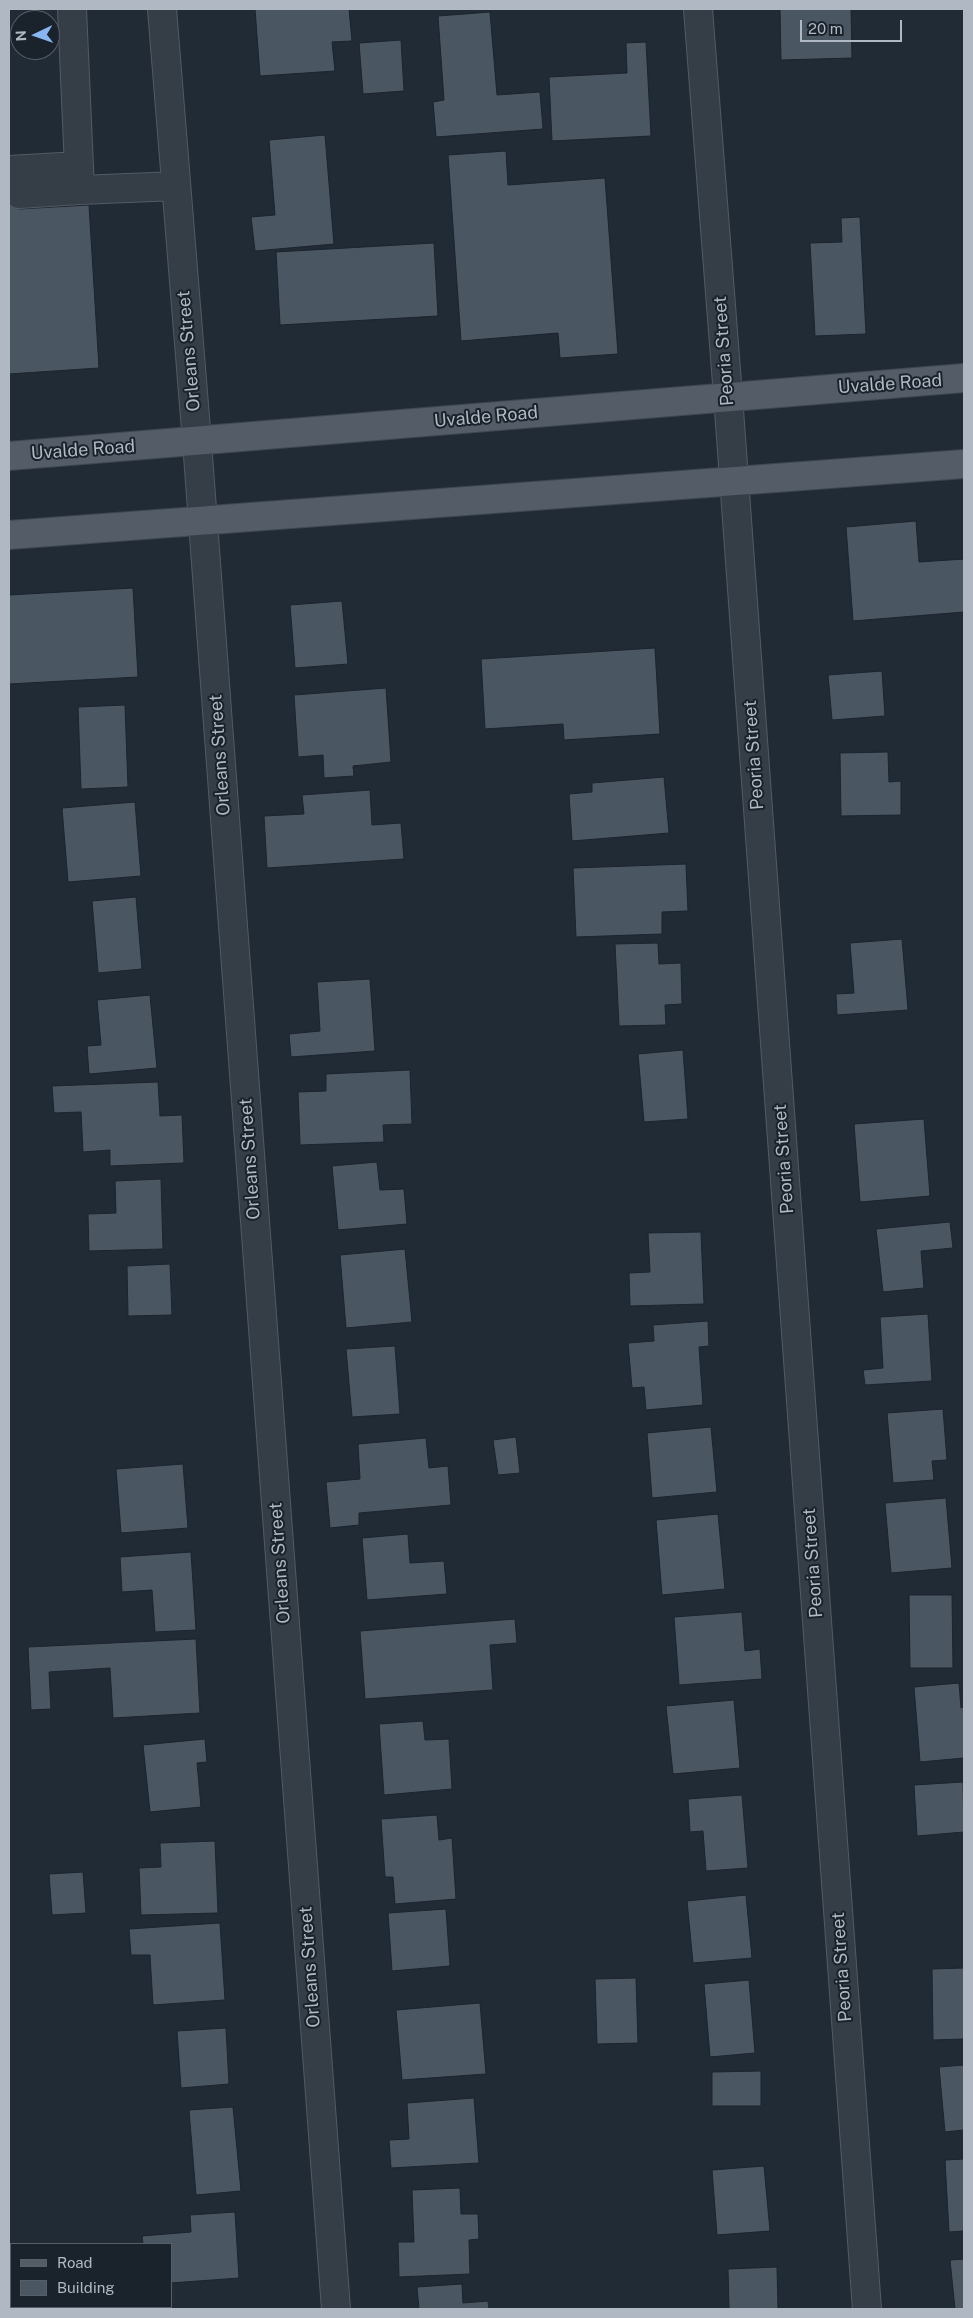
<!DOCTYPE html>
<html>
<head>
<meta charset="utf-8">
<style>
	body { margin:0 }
	#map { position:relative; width:973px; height:2318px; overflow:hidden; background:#212b36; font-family:"Public Sans",sans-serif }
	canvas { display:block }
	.frame { position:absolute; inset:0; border:10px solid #afb8c3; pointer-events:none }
	.legend { position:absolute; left:10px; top:2243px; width:162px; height:65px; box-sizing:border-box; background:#1a222b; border:1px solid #565e68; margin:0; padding:6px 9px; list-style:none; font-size:15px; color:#afb8c3 }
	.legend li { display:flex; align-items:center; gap:10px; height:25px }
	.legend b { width:25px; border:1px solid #565e68 }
	.north { position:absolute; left:10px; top:10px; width:50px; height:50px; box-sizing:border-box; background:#1a222b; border:1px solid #565e68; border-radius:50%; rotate:267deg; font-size:14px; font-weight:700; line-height:20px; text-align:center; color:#afb8c3 }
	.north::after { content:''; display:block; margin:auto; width:18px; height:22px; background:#87b6f0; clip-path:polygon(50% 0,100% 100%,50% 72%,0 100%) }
	.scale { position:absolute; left:800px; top:20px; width:102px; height:22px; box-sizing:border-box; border:2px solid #afb8c3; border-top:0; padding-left:6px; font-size:15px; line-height:18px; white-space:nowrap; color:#afb8c3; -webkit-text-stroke:4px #1a222b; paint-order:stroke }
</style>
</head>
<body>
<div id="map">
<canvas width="973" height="2318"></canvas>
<div class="frame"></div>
<ul class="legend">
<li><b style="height:6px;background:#535c67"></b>Road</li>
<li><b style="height:14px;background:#4a5662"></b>Building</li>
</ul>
<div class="north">N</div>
<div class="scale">20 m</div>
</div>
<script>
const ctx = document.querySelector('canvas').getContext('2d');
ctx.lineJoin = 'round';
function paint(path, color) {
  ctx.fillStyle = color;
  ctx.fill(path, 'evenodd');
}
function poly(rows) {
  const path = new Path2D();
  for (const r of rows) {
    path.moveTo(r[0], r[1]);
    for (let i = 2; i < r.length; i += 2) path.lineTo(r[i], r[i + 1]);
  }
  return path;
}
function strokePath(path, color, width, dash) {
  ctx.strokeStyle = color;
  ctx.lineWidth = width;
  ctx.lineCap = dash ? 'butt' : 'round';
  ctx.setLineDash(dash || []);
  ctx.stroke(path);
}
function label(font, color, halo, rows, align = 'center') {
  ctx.font = font + ' "Public Sans",sans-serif';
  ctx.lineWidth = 4;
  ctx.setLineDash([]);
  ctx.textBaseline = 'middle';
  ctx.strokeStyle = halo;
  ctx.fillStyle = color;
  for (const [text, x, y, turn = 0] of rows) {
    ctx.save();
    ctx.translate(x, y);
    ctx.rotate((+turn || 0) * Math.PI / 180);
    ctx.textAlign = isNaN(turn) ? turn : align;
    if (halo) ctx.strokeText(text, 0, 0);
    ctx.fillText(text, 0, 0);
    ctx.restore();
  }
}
const building = poly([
	[255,9,349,9,352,41,332,42,335,71,260,76,255,9],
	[780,9,851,9,852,58,781,60,780,9],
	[490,12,497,95,540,92,543,129,436,137,433,102,444,100,438,16,490,12],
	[401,40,404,91,363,94,359,43,401,40],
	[646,42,651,136,552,141,549,77,627,73,626,43,646,42],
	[325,135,334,244,255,251,251,217,275,215,269,140,325,135],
	[506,151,508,185,605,178,618,354,560,358,558,333,461,341,448,155,506,151],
	[18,189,19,209,89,205,99,368,9,374,9,190,18,189],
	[860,217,866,334,815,336,810,243,842,242,841,218,860,217],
	[434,243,438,316,280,325,276,252,434,243],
	[916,521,919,562,964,559,964,612,853,621,846,527,916,521],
	[133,588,138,677,9,684,9,595,133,588],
	[342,601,348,664,295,668,290,605,342,601],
	[655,648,660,734,564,740,563,724,485,729,481,659,655,648],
	[882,671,885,716,832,720,828,675,882,671],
	[386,688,391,762,353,766,354,776,324,778,323,755,298,757,294,695,386,688],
	[125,705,128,787,81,789,78,707,125,705],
	[888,752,889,782,901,781,901,815,841,816,840,753,888,752],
	[664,777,669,833,572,841,569,794,592,792,592,783,664,777],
	[370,790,372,825,401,823,404,859,267,868,264,816,304,814,302,795,370,790],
	[135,802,141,876,68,882,62,808,135,802],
	[686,864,688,911,662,912,662,934,576,937,573,868,686,864],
	[136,897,142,969,98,973,92,901,136,897],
	[902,939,908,1010,837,1015,836,994,854,993,850,943,902,939],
	[658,943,659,964,681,963,682,1004,665,1005,666,1025,619,1026,615,944,658,943],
	[370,979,375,1051,291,1057,289,1034,320,1031,317,982,370,979],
	[150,995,157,1068,89,1074,87,1046,101,1045,97,1000,150,995],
	[683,1050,688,1119,644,1122,638,1054,683,1050],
	[410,1070,412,1124,383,1125,384,1142,300,1145,298,1092,326,1091,326,1074,410,1070],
	[158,1082,160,1116,182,1115,184,1163,110,1166,110,1150,83,1152,81,1112,54,1113,52,1086,158,1082],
	[924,1119,930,1196,860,1202,854,1124,924,1119],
	[377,1162,380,1190,404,1189,407,1224,338,1230,332,1166,377,1162],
	[161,1179,163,1249,89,1251,88,1214,116,1213,115,1181,161,1179],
	[950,1222,953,1248,921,1251,924,1288,883,1292,876,1229,950,1222],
	[701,1232,704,1304,630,1306,629,1273,650,1272,648,1233,701,1232],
	[405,1249,412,1322,346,1328,340,1255,405,1249],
	[170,1264,172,1315,128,1316,127,1266,170,1264],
	[928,1314,932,1381,865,1385,863,1370,883,1368,880,1317,928,1314],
	[708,1321,709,1346,699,1347,703,1405,646,1410,644,1387,632,1388,628,1343,654,1341,653,1325,708,1321],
	[395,1346,400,1414,352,1417,346,1349,395,1346],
	[943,1409,947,1460,932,1461,934,1480,893,1483,887,1413,943,1409],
	[711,1427,717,1492,652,1498,647,1433,711,1427],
	[516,1437,520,1473,498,1475,493,1440,516,1437],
	[426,1438,429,1468,448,1466,451,1505,359,1513,359,1525,330,1528,326,1482,360,1479,358,1444,426,1438],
	[183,1464,188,1528,121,1533,116,1469,183,1464],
	[946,1498,952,1568,891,1573,885,1503,946,1498],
	[718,1514,725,1589,662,1595,656,1520,718,1514],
	[408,1534,410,1563,444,1561,447,1594,367,1600,362,1538,408,1534],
	[191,1552,196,1630,155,1632,152,1590,122,1592,120,1557,191,1552],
	[909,1595,952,1595,953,1668,910,1668,909,1595],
	[742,1612,745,1651,760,1649,762,1679,679,1685,674,1617,742,1612],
	[515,1619,517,1643,490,1645,493,1690,365,1699,360,1631,515,1619],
	[196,1639,200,1713,113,1718,110,1668,49,1672,51,1709,31,1710,28,1647,196,1639],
	[959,1683,961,1708,964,1707,964,1758,920,1762,914,1687,959,1683],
	[734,1700,740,1768,673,1774,666,1706,734,1700],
	[423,1721,425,1740,449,1739,452,1789,384,1795,379,1724,423,1721],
	[205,1739,207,1762,197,1763,201,1807,150,1812,143,1745,205,1739],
	[963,1782,964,1832,917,1836,914,1785,963,1782],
	[742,1795,748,1868,706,1871,703,1831,690,1832,688,1799,742,1795],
	[437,1815,439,1840,452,1838,456,1899,395,1904,393,1877,385,1877,381,1819,437,1815],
	[215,1841,218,1913,141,1915,139,1868,161,1867,160,1843,215,1841],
	[83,1872,86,1913,52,1915,49,1874,83,1872],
	[746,1895,752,1958,693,1963,687,1901,746,1895],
	[446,1909,450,1966,392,1971,388,1913,446,1909],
	[220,1923,225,2000,153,2005,150,1955,131,1955,129,1929,220,1923],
	[964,1968,964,2039,933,2040,932,1969,964,1968],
	[636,1978,638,2043,597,2044,595,1979,636,1978],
	[749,1980,755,2053,710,2057,704,1984,749,1980],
	[480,2003,486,2074,402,2080,396,2010,480,2003],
	[226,2028,229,2084,181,2088,177,2031,226,2028],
	[964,2065,964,2130,945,2132,939,2067,964,2065],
	[761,2071,761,2106,712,2106,712,2072,761,2071],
	[474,2098,479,2163,391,2168,389,2140,409,2139,407,2103,474,2098],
	[233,2107,241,2191,196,2195,189,2110,233,2107],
	[964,2159,964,2231,949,2232,945,2160,964,2159],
	[764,2166,770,2231,717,2235,712,2170,764,2166],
	[460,2188,461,2214,478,2214,479,2239,469,2240,470,2274,399,2277,398,2242,414,2242,412,2190,460,2188],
	[235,2212,239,2278,171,2283,171,2244,143,2244,142,2236,191,2232,190,2215,235,2212],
	[964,2259,964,2309,955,2309,950,2260,964,2259],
	[777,2267,778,2309,729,2309,728,2269,777,2267],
	[462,2284,463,2303,488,2301,489,2309,419,2309,417,2287,462,2284]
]);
paint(building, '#4a5662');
strokePath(building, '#1c242d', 1);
const minor = poly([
	[72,9,80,190,176,186],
	[162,9,197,442,336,2309],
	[698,9,728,396,867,2309],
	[9,170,79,166],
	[19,194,80,190]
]);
const major = poly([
	[9,456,964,378],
	[9,535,964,464]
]);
strokePath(minor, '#525b64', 30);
strokePath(major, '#3e4650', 30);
strokePath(minor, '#353d46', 28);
strokePath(major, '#535c67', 28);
label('18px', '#afb8c3', '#1a222b', [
	["Orleans Street",189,351,-95],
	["Peoria Street",724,351,-94],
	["Uvalde Road",890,384,-4],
	["Uvalde Road",486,417,-5],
	["Uvalde Road",83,450,-4],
	["Orleans Street",220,755,-94],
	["Peoria Street",754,755,-94],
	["Orleans Street",250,1159,-94],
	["Peoria Street",784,1159,-94],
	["Orleans Street",280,1563,-94],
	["Peoria Street",813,1563,-94],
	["Orleans Street",310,1967,-94],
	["Peoria Street",842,1967,-94]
]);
</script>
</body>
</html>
